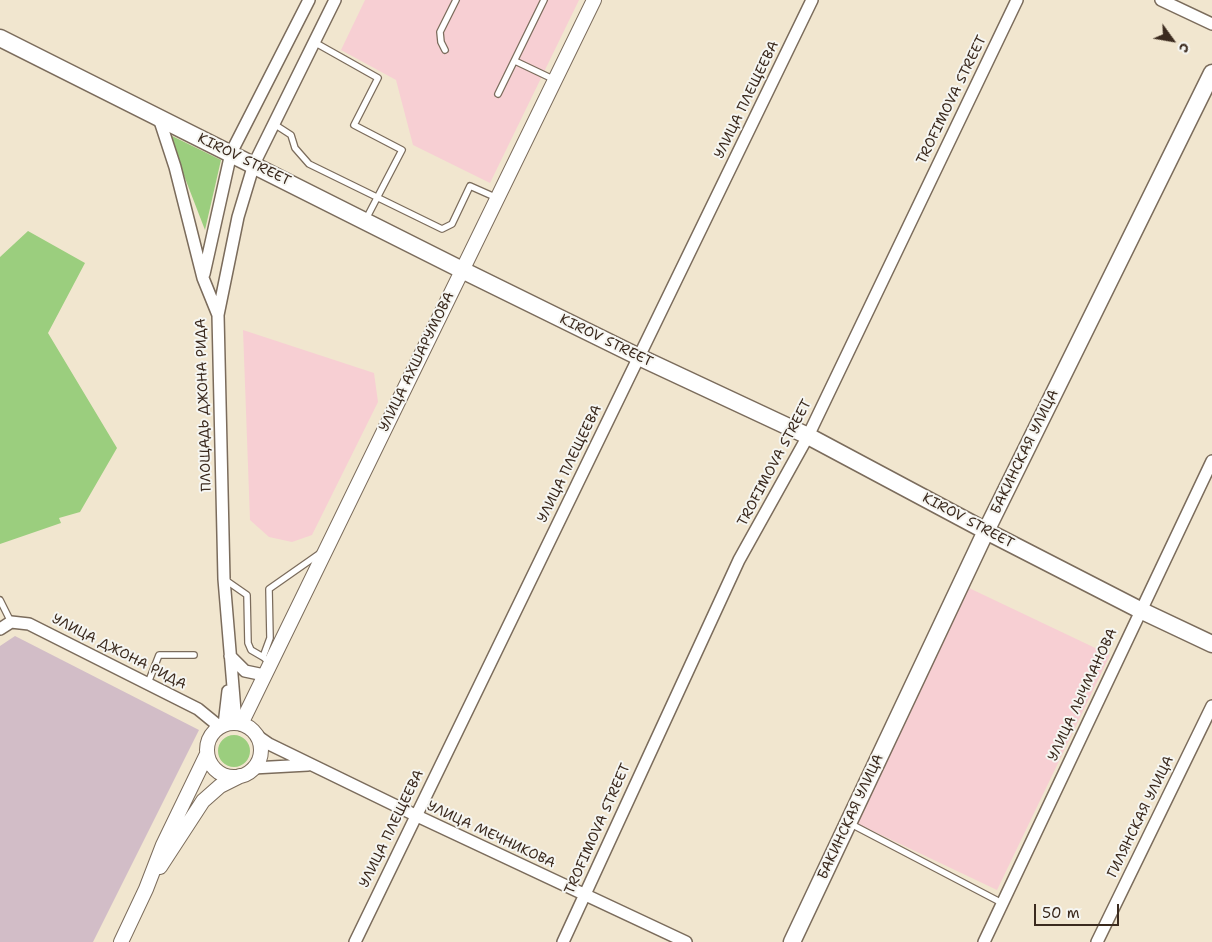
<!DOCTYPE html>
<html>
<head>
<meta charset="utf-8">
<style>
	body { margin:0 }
	#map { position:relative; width:1212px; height:942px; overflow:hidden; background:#f1e6cf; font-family:"Shantell Sans",sans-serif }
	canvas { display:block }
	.north { position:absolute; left:1147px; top:15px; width:50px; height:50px; -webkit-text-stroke:4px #f6f6f2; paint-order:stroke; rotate:122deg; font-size:14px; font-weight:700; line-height:20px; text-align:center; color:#3b2a1e }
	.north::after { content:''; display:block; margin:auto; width:18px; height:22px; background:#3b2a1e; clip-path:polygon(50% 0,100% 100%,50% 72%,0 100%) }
	.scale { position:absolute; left:1034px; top:904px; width:85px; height:22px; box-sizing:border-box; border:2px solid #3b2a1e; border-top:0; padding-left:6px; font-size:15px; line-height:18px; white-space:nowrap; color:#3b2a1e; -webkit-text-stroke:4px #f6f6f2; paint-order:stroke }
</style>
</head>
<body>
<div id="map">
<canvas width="1212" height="942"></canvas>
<div class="north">С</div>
<div class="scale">50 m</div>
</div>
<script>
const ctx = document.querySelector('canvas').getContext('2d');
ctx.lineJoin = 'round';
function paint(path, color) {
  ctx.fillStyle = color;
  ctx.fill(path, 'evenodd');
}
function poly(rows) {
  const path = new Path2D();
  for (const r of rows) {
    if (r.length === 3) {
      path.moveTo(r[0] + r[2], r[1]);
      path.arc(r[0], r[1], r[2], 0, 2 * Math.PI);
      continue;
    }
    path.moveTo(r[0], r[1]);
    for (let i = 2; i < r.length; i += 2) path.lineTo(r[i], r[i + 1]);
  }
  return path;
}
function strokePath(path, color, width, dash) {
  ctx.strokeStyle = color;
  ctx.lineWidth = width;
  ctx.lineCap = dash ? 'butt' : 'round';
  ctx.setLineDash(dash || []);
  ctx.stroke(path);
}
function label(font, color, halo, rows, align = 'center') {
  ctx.font = font + ' "Shantell Sans",sans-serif';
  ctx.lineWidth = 4;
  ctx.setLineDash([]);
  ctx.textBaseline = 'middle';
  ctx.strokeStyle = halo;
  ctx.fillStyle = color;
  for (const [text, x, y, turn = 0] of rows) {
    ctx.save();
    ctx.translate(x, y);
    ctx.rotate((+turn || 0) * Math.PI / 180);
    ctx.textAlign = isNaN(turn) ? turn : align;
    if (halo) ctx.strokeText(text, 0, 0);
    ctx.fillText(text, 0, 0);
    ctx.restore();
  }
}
paint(poly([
	[365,0,579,0,490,183,413,145,396,80,341,50],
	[243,330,374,373,378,402,312,535,292,542,269,537,250,520],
	[969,588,1110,655,997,890,856,823]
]), '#f7cfd3');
paint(poly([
	[15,636,199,730,93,942,0,942,0,646]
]), '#d2bdc7');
paint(poly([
	[168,134,221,160,205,230],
	[28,231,85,263,48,333,117,448,80,512,59,518,61,523,0,544,0,257],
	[234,751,16]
]), '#9bce7e');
const service = poly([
	[314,42,378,78,354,125,402,150,365,221],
	[445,50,441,42,440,32,456,0],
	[515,61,555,80],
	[498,94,544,0],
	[274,124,291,135,295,148,309,164,442,229,452,224,470,186,497,198],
	[224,579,247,595,248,643,251,650,263,657],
	[0,600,11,622],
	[270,663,263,657,270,638,269,589,319,554],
	[148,683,159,655,194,655],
	[849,823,1002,903]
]);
const minor = poly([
	[1161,0,1212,24],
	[159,118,175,167,203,278,218,315,224,579,236,723],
	[204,274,231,153,309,0],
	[218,315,238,217,254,164,335,0],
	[0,629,11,622,29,624,198,709,220,727],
	[230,656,245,671,264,675],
	[224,725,228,691],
	[256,735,269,744,415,815,686,942],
	[253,768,308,765],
	[355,942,812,0],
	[563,942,739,560,808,436,1017,0],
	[984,942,1212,461],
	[1097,942,1212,706]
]);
const tertiary = poly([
	[234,750,27],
	[241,724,594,0],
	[160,867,203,801,220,786,240,776],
	[121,942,146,889,163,845,207,754]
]);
const secondary = poly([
	[0,38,462,270,639,357,808,436,986,531,1140,610,1212,644],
	[792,942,986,531,1212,73]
]);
strokePath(service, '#7b6c5c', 8);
strokePath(minor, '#7b6c5c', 14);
strokePath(tertiary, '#7b6c5c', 16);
strokePath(secondary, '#7b6c5c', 19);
strokePath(service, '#fff', 5.5);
strokePath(minor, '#fff', 11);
strokePath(tertiary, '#fff', 14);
strokePath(secondary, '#fff', 16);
label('14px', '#3b2a1e', '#f6f6f2', [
	["УЛИЦА ПЛЕЩЕЕВА",747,100,-64],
	["TROFIMOVA STREET",952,100,-64],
	["KIROV STREET",244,160,26],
	["KIROV STREET",606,341,26],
	["УЛИЦА АХШАРУМОВА",417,362,-64],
	["ПЛОЩАДЬ ДЖОНА РИДА",204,405,-92],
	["БАКИНСКАЯ УЛИЦА",1025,452,-64],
	["TROFIMOVA STREET",775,463,-62],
	["УЛИЦА ПЛЕЩЕЕВА",570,464,-64],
	["KIROV STREET",968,521,28],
	["УЛИЦА ДЖОНА РИДА",119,652,27],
	["УЛИЦА ЛЫЧМАНОВА",1083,695,-65],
	["БАКИНСКАЯ УЛИЦА",851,817,-65],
	["ГИЛЯНСКАЯ УЛИЦА",1141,817,-64],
	["УЛИЦА ПЛЕЩЕЕВА",392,829,-64],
	["TROFIMOVA STREET",598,829,-66],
	["УЛИЦА МЕЧНИКОВА",491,835,25]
]);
</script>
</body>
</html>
